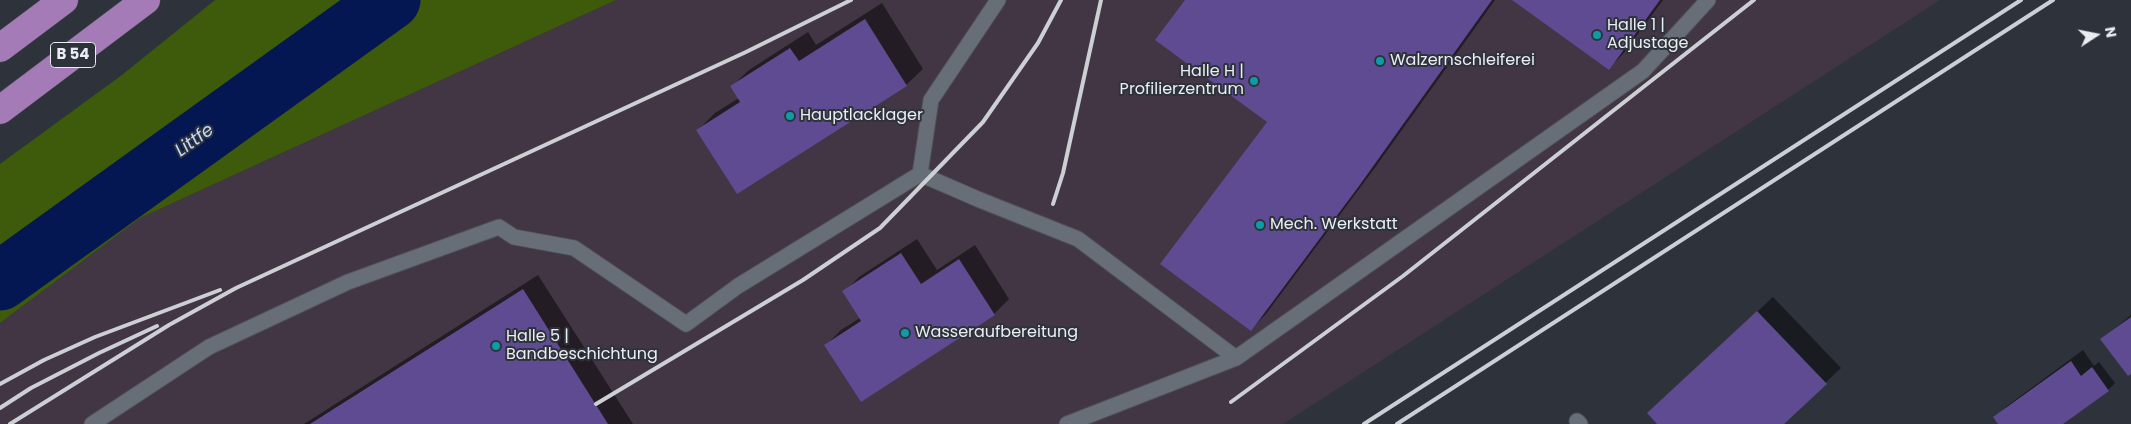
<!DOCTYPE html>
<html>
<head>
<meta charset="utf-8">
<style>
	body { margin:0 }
	#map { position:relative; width:2131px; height:424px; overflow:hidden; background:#2e333b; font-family:Poppins,sans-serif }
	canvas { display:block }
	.north { position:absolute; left:2071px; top:10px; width:50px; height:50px; -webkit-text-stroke:4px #2e333b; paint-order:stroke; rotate:79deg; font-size:14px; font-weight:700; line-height:20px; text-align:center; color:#eaedf2 }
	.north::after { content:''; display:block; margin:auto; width:18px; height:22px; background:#eaedf2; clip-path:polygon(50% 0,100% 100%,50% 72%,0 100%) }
</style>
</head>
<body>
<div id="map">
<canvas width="2131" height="424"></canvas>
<div class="north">N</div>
</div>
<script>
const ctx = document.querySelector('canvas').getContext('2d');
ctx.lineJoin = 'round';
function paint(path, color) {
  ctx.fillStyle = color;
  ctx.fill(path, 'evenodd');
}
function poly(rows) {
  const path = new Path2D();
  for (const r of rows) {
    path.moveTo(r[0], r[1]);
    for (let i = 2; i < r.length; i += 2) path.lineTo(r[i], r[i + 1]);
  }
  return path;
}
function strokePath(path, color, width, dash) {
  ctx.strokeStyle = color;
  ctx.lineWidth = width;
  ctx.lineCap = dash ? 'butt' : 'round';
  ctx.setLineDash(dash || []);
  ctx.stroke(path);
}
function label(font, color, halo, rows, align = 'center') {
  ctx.font = font + ' Poppins,sans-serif';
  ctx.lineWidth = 4;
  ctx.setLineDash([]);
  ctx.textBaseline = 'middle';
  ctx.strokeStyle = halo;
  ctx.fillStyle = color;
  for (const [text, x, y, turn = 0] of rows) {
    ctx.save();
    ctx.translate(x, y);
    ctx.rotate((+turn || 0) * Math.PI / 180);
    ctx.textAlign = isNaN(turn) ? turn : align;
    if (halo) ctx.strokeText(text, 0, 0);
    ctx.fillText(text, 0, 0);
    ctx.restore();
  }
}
paint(poly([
	[616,0,1940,0,1283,424,0,424,0,323,140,218]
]), '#423544');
paint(poly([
	[215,0,616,0,140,218,0,323,0,164,122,75]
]), '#3e5a0b');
paint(poly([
	[1186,0,1495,0,1374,169,1266,314,1251,329,1269,122],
	[1514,0,1663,0,1623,54,1608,69],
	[882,3,923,69,906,85,698,130,715,113,739,98,732,86,749,70,808,32,816,45],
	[917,239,937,270,975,245,1009,299,994,314,826,345,841,330,860,318,844,292,859,277],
	[538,275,633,424,304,424],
	[1773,297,1841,368,1782,424,1659,424,1664,398],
	[2131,315,2131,373,2102,339],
	[2083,350,2094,366,2099,362,2115,383,2108,390,2061,424,2000,424,1995,417,2007,406]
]), '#0007');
strokePath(poly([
	[0,281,391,0]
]), '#041752', 59);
paint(poly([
	[1185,0,1492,0,1359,186,1251,331,1160,264,1267,122,1155,40],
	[1512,0,1660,0,1609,70],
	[865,19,907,86,737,194,696,130,740,102,730,86,790,48,799,61],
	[901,253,921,284,959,259,995,315,861,402,824,345,861,321,842,291],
	[523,289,608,424,310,424],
	[1757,311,1827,384,1784,424,1657,424,1647,413],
	[2131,317,2131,374,2128,376,2100,339],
	[2071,361,2081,376,2092,367,2109,391,2063,424,1998,424,1993,417]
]), '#5e4b91');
const lane = poly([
	[998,0,931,100,920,174,980,200,1078,239,1236,358,1643,71,1708,0],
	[1577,421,1580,424],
	[92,424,209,347,348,282,499,227,514,237,574,248,686,324,738,286,920,174],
	[1067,424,1236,358]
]);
const highway = poly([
	[0,48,64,0],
	[0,110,146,0]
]);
strokePath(lane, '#4d5258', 17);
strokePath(highway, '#4d5258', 29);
strokePath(lane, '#686e77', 15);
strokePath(highway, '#a47ab7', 28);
strokePath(poly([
	[1053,204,1063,173,1101,0],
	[0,384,44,360,95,337,220,290],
	[1231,402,1403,276,1754,0],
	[596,404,803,280,880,228,983,122,1038,43,1061,0],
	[0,408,31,388,99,353,157,326],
	[10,424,169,325,236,288,746,52,851,0],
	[1364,424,2021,0],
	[1397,424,2053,0]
]), '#ccd0d5', 4);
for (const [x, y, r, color] of [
	[1597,35,5,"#0f9aa8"],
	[1380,61,5,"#0f9aa8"],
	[1254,81,5,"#0f9aa8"],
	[790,116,5,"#0f9aa8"],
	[1260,225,5,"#0f9aa8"],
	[905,333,5,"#0f9aa8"],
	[496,346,5,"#0f9aa8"]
]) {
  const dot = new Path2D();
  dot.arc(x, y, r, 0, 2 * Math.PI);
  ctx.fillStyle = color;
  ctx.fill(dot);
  strokePath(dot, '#2e333b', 2);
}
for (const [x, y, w] of [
	[73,55,45]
]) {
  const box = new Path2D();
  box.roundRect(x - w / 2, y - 12.5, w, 25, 4);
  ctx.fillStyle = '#2e333b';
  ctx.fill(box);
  strokePath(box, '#eaedf2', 1);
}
label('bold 15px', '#eaedf2', null, [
	["B 54",73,55]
]);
label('16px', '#eaedf2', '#2e333b', [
	["Halle 1 |",1607,26],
	["Adjustage",1607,44],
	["Walzernschleiferei",1390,61],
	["Halle H |",1244,72,"right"],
	["Profilierzentrum",1244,90,"right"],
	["Hauptlacklager",800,116],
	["Mech. Werkstatt",1270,225],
	["Wasseraufbereitung",915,333],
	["Halle 5 |",506,337],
	["Bandbeschichtung",506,355]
], 'left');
label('italic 18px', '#c3d6fc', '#2e333b', [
	["Littfe",195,141,-36]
]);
</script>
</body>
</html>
